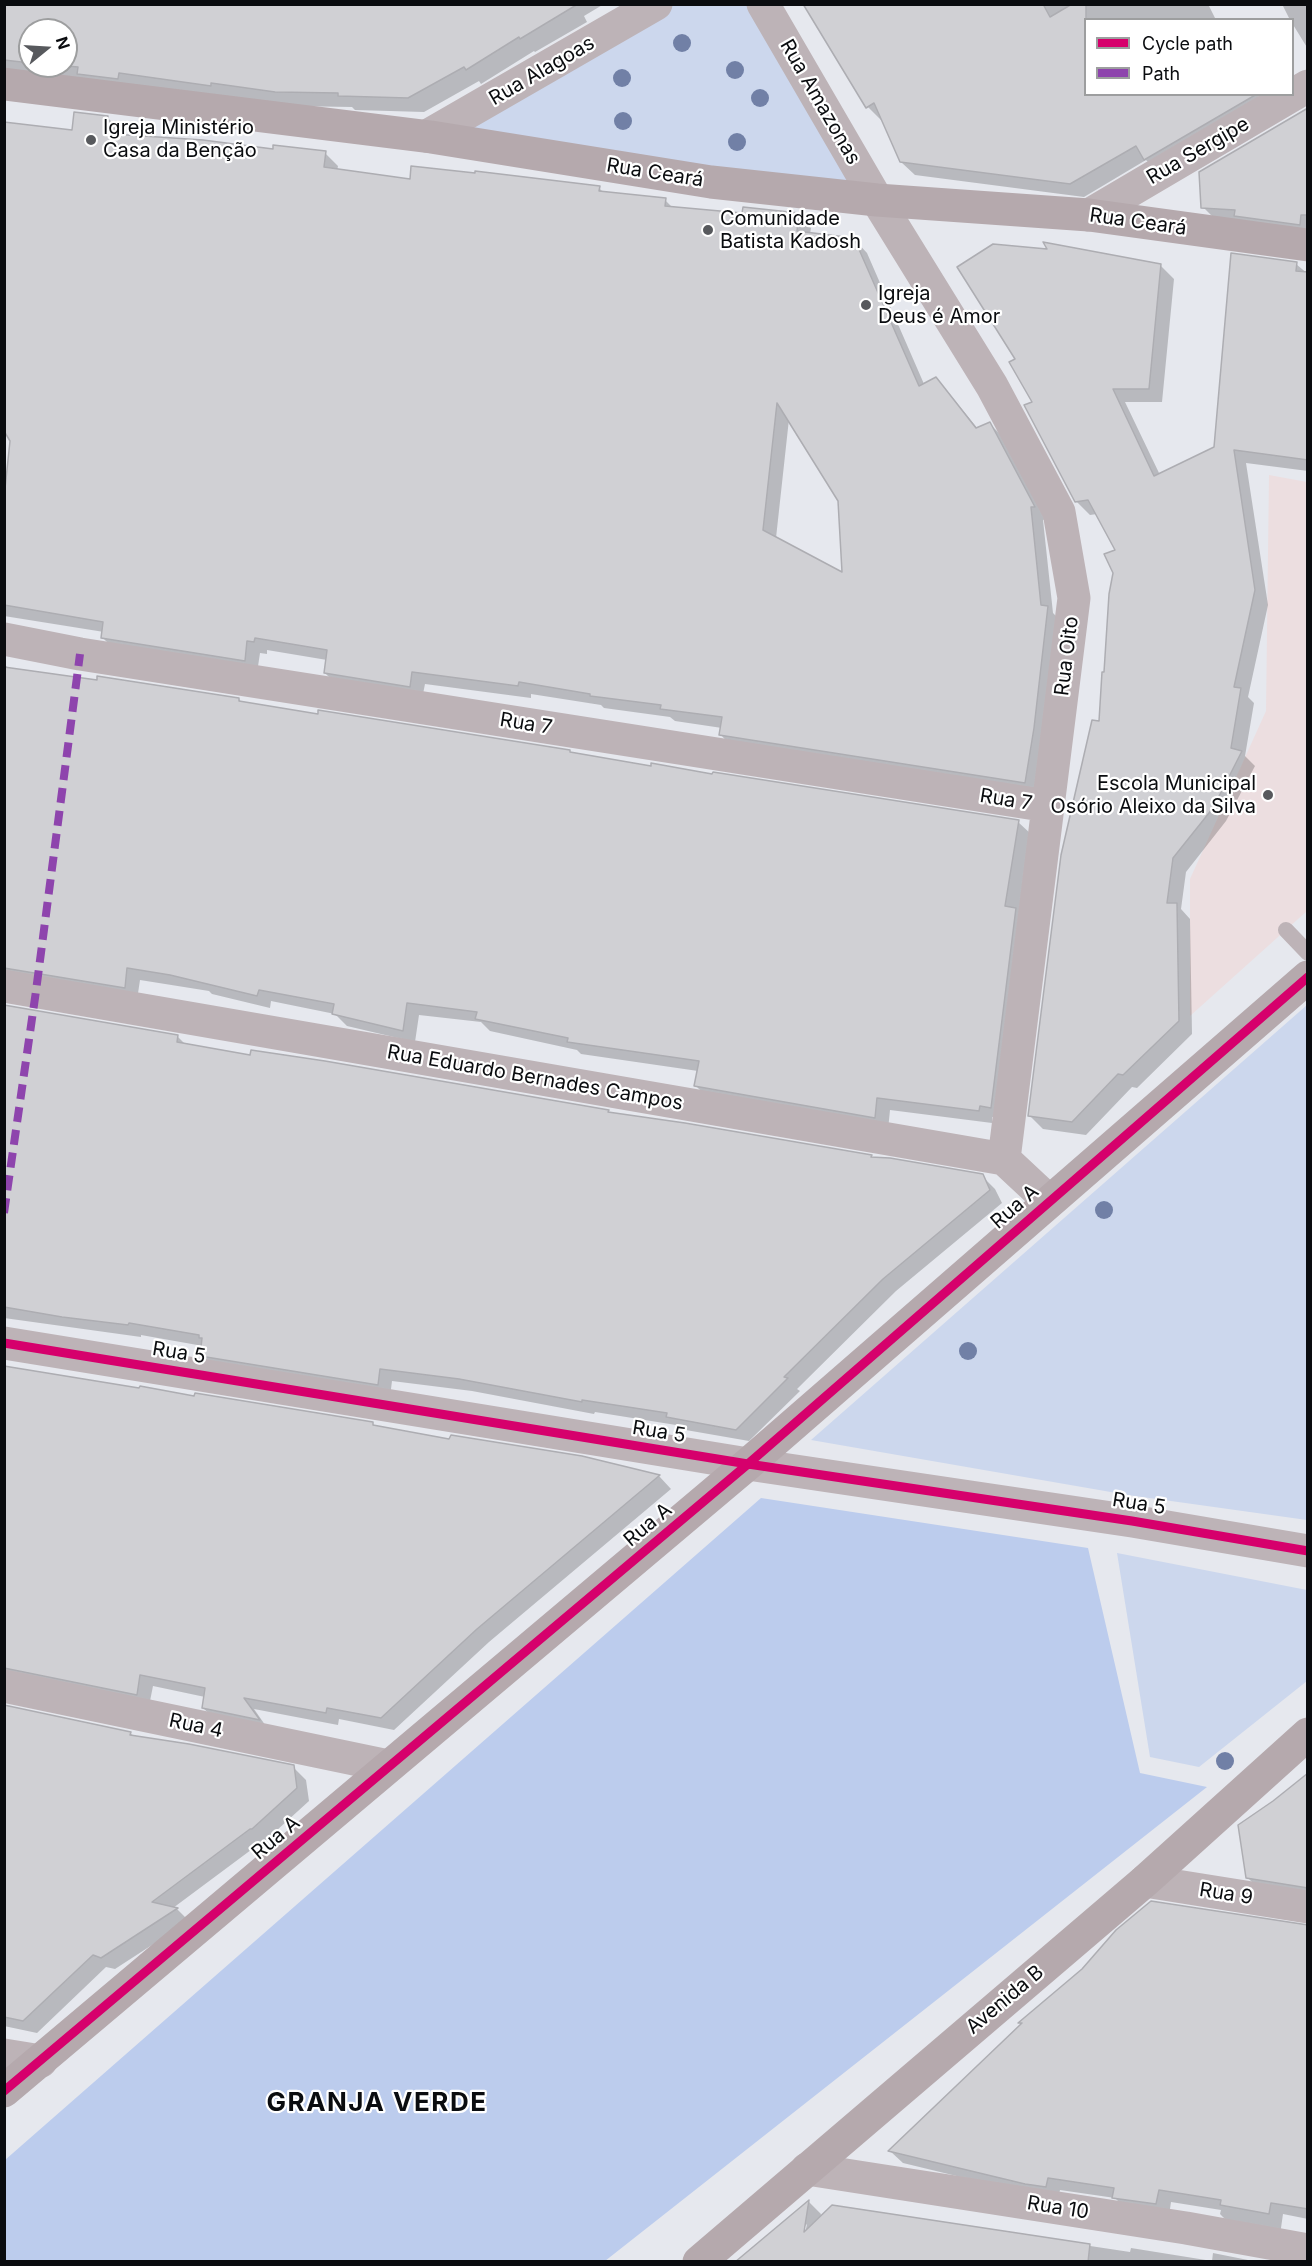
<!DOCTYPE html>
<html>
<head>
<meta charset="utf-8">
<style>
	body { margin:0 }
	#map { position:relative; width:1312px; height:2266px; overflow:hidden; background:#e6e8ee; font-family:Inter,sans-serif }
	canvas { display:block }
	.frame { position:absolute; inset:0; border:6px solid #0a0c0f; pointer-events:none }
	.legend { position:absolute; left:1084px; top:18px; width:210px; height:78px; box-sizing:border-box; background:#fff; border:2px solid #9d9e9f; margin:0; padding:8px 10px; list-style:none; font-size:18px; color:#0a0c0f }
	.legend li { display:flex; align-items:center; gap:12px; height:30px }
	.legend b { width:30px; border:2px solid #9d9e9f }
	.north { position:absolute; left:18px; top:18px; width:60px; height:60px; box-sizing:border-box; background:#fff; border:2px solid #9d9e9f; border-radius:50%; rotate:72deg; font-size:16px; font-weight:700; line-height:24px; text-align:center; color:#0a0c0f }
	.north::after { content:''; display:block; margin:auto; width:21px; height:27px; background:#57595d; clip-path:polygon(50% 0,100% 100%,50% 72%,0 100%) }
</style>
</head>
<body>
<div id="map">
<canvas width="1312" height="2266"></canvas>
<div class="frame"></div>
<ul class="legend">
<li><b style="height:8px;background:#d6006c"></b>Cycle path</li>
<li><b style="height:8px;background:#8e44ad"></b>Path</li>
</ul>
<div class="north">N</div>
</div>
<script>
const ctx = document.querySelector('canvas').getContext('2d');
ctx.lineJoin = 'round';
function paint(path, color) {
  ctx.fillStyle = color;
  ctx.fill(path, 'evenodd');
}
function poly(rows) {
  const path = new Path2D();
  for (const r of rows) {
    path.moveTo(r[0], r[1]);
    for (let i = 2; i < r.length; i += 2) path.lineTo(r[i], r[i + 1]);
  }
  return path;
}
function strokePath(path, color, width, dash) {
  ctx.strokeStyle = color;
  ctx.lineWidth = width;
  ctx.lineCap = dash ? 'butt' : 'round';
  ctx.setLineDash(dash || []);
  ctx.stroke(path);
}
function label(font, color, halo, rows, align = 'center') {
  ctx.font = font + ' Inter,sans-serif';
  ctx.lineWidth = 4.5;
  ctx.setLineDash([]);
  ctx.textBaseline = 'middle';
  ctx.strokeStyle = halo;
  ctx.fillStyle = color;
  for (const [text, x, y, turn = 0] of rows) {
    ctx.save();
    ctx.translate(x, y);
    ctx.rotate((+turn || 0) * Math.PI / 180);
    ctx.textAlign = isNaN(turn) ? turn : align;
    if (halo) ctx.strokeText(text, 0, 0);
    ctx.fillText(text, 0, 0);
    ctx.restore();
  }
}
paint(poly([
	[1269,475,1307,482,1307,911,1190,1016,1190,879,1266,711]
]), '#ecdee0');
paint(poly([
	[656,5,762,5,877,200,427,136],
	[1307,1005,1307,1520,1128,1495,811,1440],
	[1117,1553,1307,1590,1307,1681,1199,1767,1150,1757]
]), '#ccd7ed');
paint(poly([
	[761,1498,1088,1548,1140,1773,1207,1787,605,2261,5,2261,5,2160]
]), '#bccced');
paint(poly([
	[4,4,604,4,584,16,587,22,535,52,534,51,481,84,479,81,424,112,355,110,352,107,290,106,4,72],
	[30,30,66,30,66,66,30,66],
	[805,4,1208,4,1216,20,1086,20,1086,94,1257,94,1265,110,1158,172,1146,160,1084,197,915,175,901,162,882,118,881,120,868,107],
	[1282,4,1308,4,1308,49,1292,23,1292,20,1290,20],
	[1308,116,1308,236,1216,220,1203,207],
	[107,117,120,130,122,136,274,151,325,153,338,166,337,171,411,181,599,188,604,193,665,200,674,209,744,215,798,215,811,228,810,234,854,239,867,253,924,384,935,379,948,392,978,429,989,423,1002,436,1046,519,1043,520,1053,613,1060,620,1037,795,733,748,721,735,722,728,675,721,670,717,604,708,601,705,531,694,531,698,425,684,422,699,338,686,325,673,327,660,267,650,267,654,260,653,257,673,116,651,103,638,104,632,4,616,4,535,73,131],
	[789,419,839,501,844,575,776,538],
	[1296,264,1308,274,1308,471,1246,463,1268,605,1248,697,1254,703,1245,756,1255,766,1226,821,1186,872,1181,909,1190,919,1192,1034,1137,1088,1132,1087,1086,1135,1043,1129,1030,1116,1100,723,1117,550,1097,514,1090,515,1076,501,1034,402,1160,265,1174,279,1162,402,1125,402,1160,475,1216,448],
	[4,665,11,669,239,699,242,703,569,751,572,754,1018,822,1031,834,1004,1120,992,1117,992,1123,890,1110,888,1130,709,1099,696,1086,698,1071,581,1054,577,1050,490,1031,481,1022,419,1015,415,1042,347,1026,335,1014,271,1001,270,1008,212,994,209,991,140,980,137,1000,4,985],
	[4,1007,178,1037,186,1045,251,1056,608,1111,611,1114,982,1176,995,1189,1002,1203,896,1291,797,1389,800,1391,749,1441,680,1429,676,1425,595,1412,594,1414,472,1391,392,1381,390,1397,214,1368,201,1355,203,1346,141,1335,141,1337,4,1318],
	[4,1368,372,1423,376,1427,450,1441,582,1457,659,1476,671,1489,489,1642,394,1730,339,1719,338,1725,254,1709,270,1732,216,1720,203,1708,205,1697,153,1686,149,1706,4,1678],
	[4,1707,130,1733,135,1737,293,1767,306,1780,309,1801,265,1841,263,1841,173,1908,177,1909,189,1921,115,1969,106,1967,37,2033,4,2026],
	[1308,1774,1308,1898,1260,1890,1247,1877,1273,1803],
	[1308,1927,1308,2219,1283,2214,1280,2235,1233,2227,1220,2214,1221,2210,1171,2202,1169,2216,1127,2210,1115,2198,1060,2190,1058,2199,1039,2196,903,2163,890,2151,1022,2025,1020,2023],
	[809,2202,821,2214,820,2218,832,2207,1130,2252,1131,2248,1212,2261,1213,2253,1258,2262,737,2262],
	[807,2224,804,2239,803,2228]
]), '#0003');
const building = poly([
	[4,4,578,4,520,39,519,37,466,70,464,67,408,98,338,96,338,93,275,92,211,83,211,86,119,73,118,79,77,74,78,67,66,66,66,30,30,30,30,63,4,60,4,4],
	[803,4,1043,4,1050,17,1072,4,1086,4,1086,94,1257,94,1144,160,1136,146,1070,184,900,162,874,103,866,108,803,4],
	[1308,108,1308,215,1301,215,1300,225,1234,216,1235,210,1201,208,1199,172,1308,108],
	[74,112,108,116,107,124,114,125,113,134,203,140,273,149,273,145,326,151,324,167,410,179,411,166,475,173,475,171,600,186,599,191,666,198,665,206,742,213,743,207,799,213,797,231,854,238,919,386,936,377,976,428,990,422,1035,507,1031,507,1041,605,1048,606,1034,728,1025,783,719,735,722,717,660,709,661,705,590,696,590,694,519,682,518,686,412,672,410,687,324,673,327,650,255,638,254,642,247,641,245,661,101,638,103,622,4,605,4,498,10,441,4,431,4,122,72,130,74,112],
	[777,403,838,501,842,572,763,530,777,403],
	[1043,242,1161,264,1149,389,1113,389,1154,476,1214,447,1231,253,1297,262,1296,271,1308,272,1308,460,1234,450,1255,590,1234,687,1241,688,1231,748,1242,751,1213,808,1173,858,1167,903,1177,903,1179,1021,1123,1075,1118,1074,1072,1122,1028,1116,1061,855,1092,720,1099,721,1102,672,1104,672,1109,594,1113,573,1104,554,1115,550,1088,500,1075,502,1024,405,1032,402,1009,362,1015,359,957,267,993,244,1047,249,1043,242],
	[4,667,97,680,97,676,239,698,239,701,318,714,318,710,570,750,570,752,651,766,651,763,712,774,713,772,1019,820,1005,906,1016,908,991,1108,980,1106,979,1111,877,1098,875,1118,694,1086,699,1061,567,1042,568,1038,475,1019,477,1012,407,1003,403,1031,332,1014,334,1004,259,990,257,996,170,975,127,968,125,988,4,968,4,667],
	[4,1005,178,1035,177,1042,250,1055,251,1050,325,1061,609,1110,608,1112,685,1123,872,1155,871,1157,890,1158,983,1174,990,1190,883,1279,784,1377,788,1378,736,1430,666,1417,667,1413,582,1400,582,1402,459,1379,380,1369,378,1385,200,1356,202,1338,199,1338,199,1335,129,1323,128,1325,62,1317,4,1307,4,1005],
	[4,1366,139,1388,140,1386,194,1396,195,1393,373,1422,373,1425,449,1439,451,1435,582,1456,660,1475,477,1629,381,1718,327,1708,326,1713,244,1698,260,1720,202,1708,205,1688,140,1675,137,1695,4,1668,4,1366],
	[4,1705,131,1732,130,1735,189,1744,294,1765,297,1788,252,1829,250,1829,152,1902,178,1908,101,1958,93,1955,23,2021,4,2017,4,1705],
	[1308,1773,1308,1888,1246,1878,1238,1825,1273,1801,1308,1773],
	[1151,1901,1308,1925,1308,2209,1271,2203,1269,2214,1220,2205,1221,2200,1159,2190,1156,2204,1112,2198,1114,2188,1048,2178,1046,2187,1025,2184,888,2151,1022,2023,1018,2023,1082,1969,1116,1930,1151,1901],
	[809,2200,804,2232,832,2205,1090,2244,1088,2262,735,2262,809,2200]
]);
paint(building, '#d0d0d4');
strokePath(building, '#adadb2', 1.5);
strokePath(poly([
	[1286,930,1308,953]
]), '#bdb3b7', 16);
strokePath(poly([
	[763,4,877,200,992,386,1059,512,1074,598,1004,1159],
	[427,136,656,4],
	[1089,215,1308,86],
	[4,639,80,654,1048,806],
	[4,986,1004,1159,1049,1201],
	[4,1343,748,1464,1132,1521,1308,1551],
	[4,1686,388,1766],
	[1145,1881,1308,1907],
	[4,2055,41,2061],
	[807,2169,1186,2228,1308,2250]
]), '#bdb3b7', 33);
strokePath(poly([
	[4,84,431,137,711,182,877,200,1089,215,1308,245],
	[4,2091,748,1464,1308,977],
	[699,2262,1145,1881,1308,1734]
]), '#b5a9ad', 33);
strokePath(poly([
	[4,1213,36,991,80,654]
]), '#8e44ad', 8, [15, 8]);
strokePath(poly([
	[4,1343,748,1464,1132,1521,1308,1551],
	[4,2091,748,1464,1308,977]
]), '#d6006c', 9);
ctx.fillStyle = '#7180a6';
for (const [x, y] of [
	[682,43],
	[735,70],
	[622,78],
	[760,98],
	[623,121],
	[737,142],
	[1104,1210],
	[968,1351],
	[1225,1761]
]) {
  ctx.beginPath();
  ctx.arc(x, y, 9, 0, 2 * Math.PI);
  ctx.fill();
}
for (const [x, y, r, color] of [
	[91,140,6,"#57595d"],
	[708,230,6,"#57595d"],
	[866,305,6,"#57595d"],
	[1268,795,6,"#57595d"]
]) {
  const dot = new Path2D();
  dot.arc(x, y, r, 0, 2 * Math.PI);
  ctx.fillStyle = color;
  ctx.fill(dot);
  strokePath(dot, '#fff', 2);
}
label('20px', '#0a0c0f', '#fff', [
	["Rua Alagoas",542,71,-30],
	["Rua Amazonas",820,102,60],
	["Rua Sergipe",1198,151,-30],
	["Rua Ceará",655,173,9],
	["Rua Ceará",1138,222,8],
	["Rua Oito",1067,656,-83],
	["Rua 7",526,724,9],
	["Rua 7",1006,800,9],
	["Rua Eduardo Bernades Campos",535,1078,10],
	["Rua A",1015,1207,-41],
	["Rua 5",179,1353,9],
	["Rua 5",659,1432,9],
	["Rua 5",1139,1504,9],
	["Rua A",648,1525,-40],
	["Rua 4",196,1726,12],
	["Rua A",276,1838,-40],
	["Rua 9",1226,1894,9],
	["Avenida B",1005,2000,-40],
	["Rua 10",1058,2208,9]
]);
label('20px', '#0a0c0f', '#fff', [
	["Igreja Ministério",103,128],
	["Casa da Benção",103,151],
	["Comunidade",720,219],
	["Batista Kadosh",720,242],
	["Igreja",878,294],
	["Deus é Amor",878,317],
	["Escola Municipal",1256,784,"right"],
	["Osório Aleixo da Silva",1256,807,"right"]
], 'left');
ctx.letterSpacing = '1.5px';
label('bold 26px', '#0a0c0f', '#fff', [
	["GRANJA VERDE",377,2103]
]);
ctx.letterSpacing = '0px';
</script>
</body>
</html>
